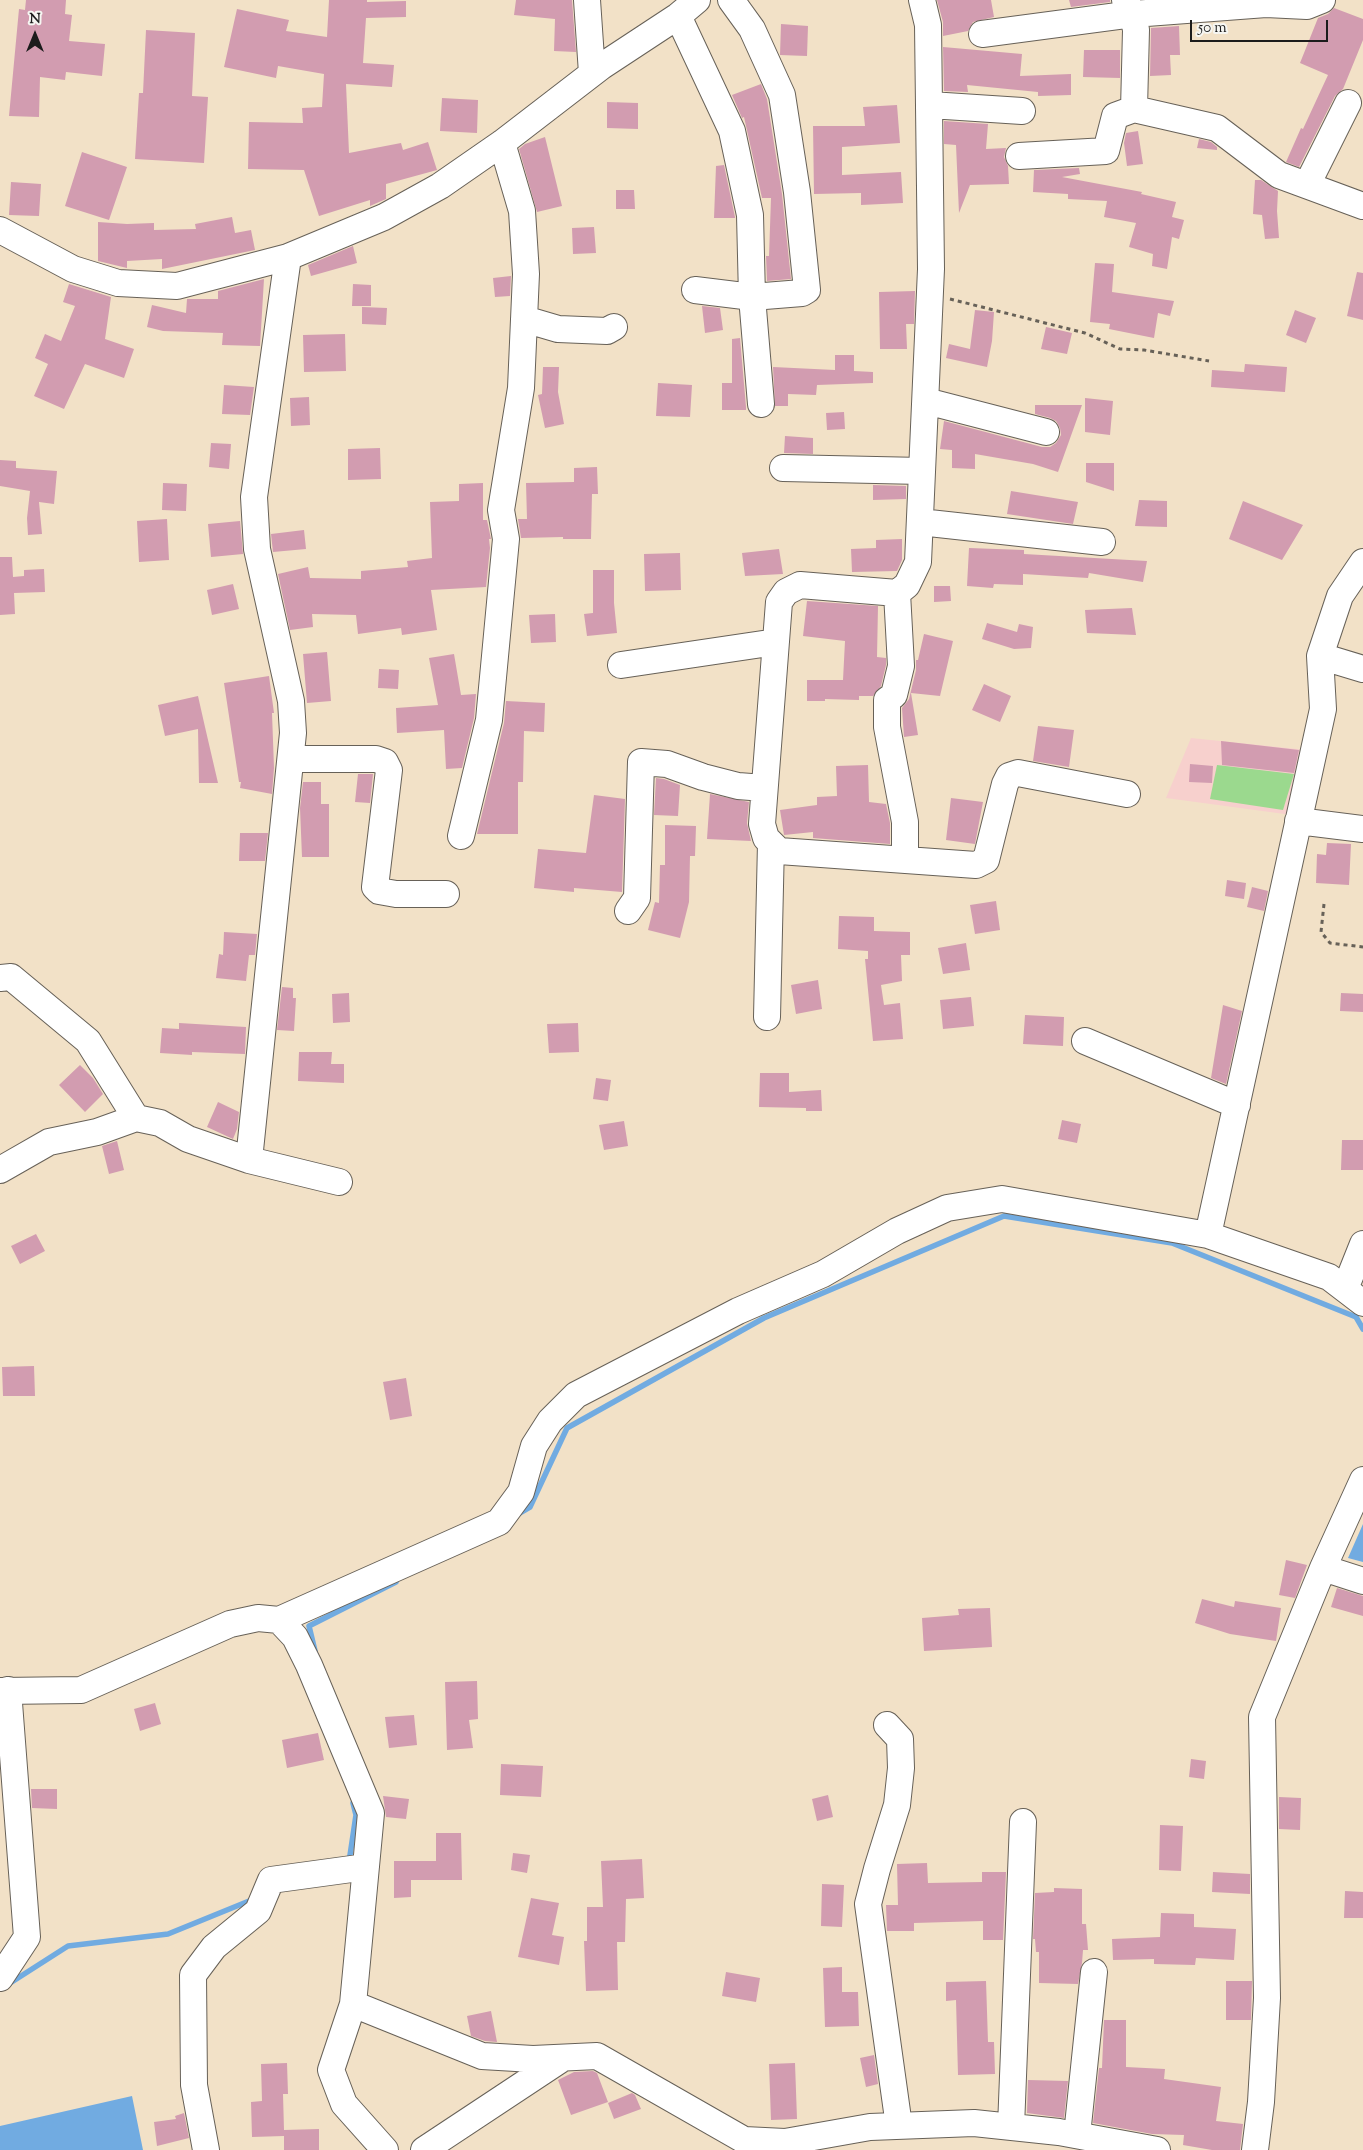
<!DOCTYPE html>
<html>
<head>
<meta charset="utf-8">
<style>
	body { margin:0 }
	#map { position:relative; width:1363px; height:2150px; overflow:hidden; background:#f2e1c7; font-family:"Sorts Mill Goudy",serif }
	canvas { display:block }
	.north { position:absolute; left:10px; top:10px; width:50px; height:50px; -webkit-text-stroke:4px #f6f6f2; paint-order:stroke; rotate:0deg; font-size:14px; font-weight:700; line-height:20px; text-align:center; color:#1c1c1c }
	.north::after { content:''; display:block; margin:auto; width:18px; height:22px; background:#1c1c1c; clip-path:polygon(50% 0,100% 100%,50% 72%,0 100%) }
	.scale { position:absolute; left:1190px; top:20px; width:138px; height:22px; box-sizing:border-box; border:2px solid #1c1c1c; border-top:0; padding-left:6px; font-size:15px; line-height:18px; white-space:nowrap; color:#1c1c1c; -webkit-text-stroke:4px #f6f6f2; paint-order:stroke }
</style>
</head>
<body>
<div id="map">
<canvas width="1363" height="2150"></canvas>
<div class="north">N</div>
<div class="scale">50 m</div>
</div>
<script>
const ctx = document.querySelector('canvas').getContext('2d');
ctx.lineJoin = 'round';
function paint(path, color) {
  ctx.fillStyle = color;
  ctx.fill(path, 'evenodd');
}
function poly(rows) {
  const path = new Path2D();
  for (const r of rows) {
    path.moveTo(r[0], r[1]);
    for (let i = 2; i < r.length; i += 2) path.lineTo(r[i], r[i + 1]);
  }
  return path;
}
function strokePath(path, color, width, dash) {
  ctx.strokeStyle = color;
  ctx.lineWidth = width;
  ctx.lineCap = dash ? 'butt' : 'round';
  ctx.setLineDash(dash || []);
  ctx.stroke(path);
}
paint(poly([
	[1191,738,1307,750,1292,815,1166,798]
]), '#f7d0cd');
paint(poly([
	[1217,765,1294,774,1283,810,1210,799]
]), '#9bd98e');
paint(poly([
	[1363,1524,1363,1562,1348,1558],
	[132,2096,143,2150,0,2150,0,2126]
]), '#71abe1');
strokePath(poly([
	[518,1514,530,1507,567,1428,764,1318,1004,1216,1172,1243,1356,1317,1363,1329],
	[315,1651,309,1626,396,1582],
	[349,1862,356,1815,353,1803],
	[7,1985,68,1946,168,1934,254,1899]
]), '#71abe1', 5.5);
paint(poly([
	[26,0,66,0,65,14,72,15,69,41,105,44,102,76,66,72,65,80,40,77,39,117,9,116,19,9,25,10],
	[329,0,367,0,367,2,406,1,406,17,366,18,363,63,394,65,392,87,346,84,349,153,401,143,403,150,428,142,437,170,386,184,386,199,370,206,370,200,319,216,304,170,248,169,249,122,303,123,302,108,322,107,324,74,278,66,276,78,224,67,237,9,289,20,286,31,327,37],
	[516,0,572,0,576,52,554,51,555,19,514,15],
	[937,0,991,0,994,17,973,22,968,31,943,36,943,22],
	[1069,0,1110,0,1110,2,1071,7],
	[1334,8,1363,19,1363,40,1343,89,1335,96,1299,167,1286,162,1301,128,1303,129,1328,75,1300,63,1318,18,1328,14],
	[781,24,808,26,807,56,780,55],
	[1179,26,1180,55,1170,55,1171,75,1150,76,1151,28],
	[146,30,195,33,192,96,208,97,204,163,135,159,139,93,143,93],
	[943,47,1022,54,1020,76,1071,74,1071,95,1038,96,1038,92,967,85,968,92,944,91],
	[1084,50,1120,50,1120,78,1083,77],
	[761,84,767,99,782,194,791,279,767,281,766,256,769,256,771,198,762,198,744,117,742,118,732,95],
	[442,98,478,100,477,133,440,131],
	[607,102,638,103,638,129,607,128],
	[897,105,900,143,842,147,842,175,901,172,903,203,861,205,861,193,814,194,813,126,865,126,863,107],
	[944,121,988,124,986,149,1006,148,1004,157,1008,166,1009,184,970,185,959,213,956,145,944,144],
	[1138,131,1143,164,1127,166,1124,143,1126,133],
	[545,137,562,206,537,212,519,149,525,144],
	[1199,139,1211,142,1217,147,1217,150,1197,148],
	[82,152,127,167,109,220,65,206],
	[724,165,735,217,735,218,714,218,716,166],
	[1079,168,1080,174,1062,177,1142,192,1141,194,1176,202,1172,217,1184,220,1179,239,1172,237,1167,269,1152,266,1153,254,1129,247,1136,223,1104,217,1107,201,1068,199,1068,194,1033,192,1034,170],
	[1255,180,1261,180,1278,191,1277,211,1279,238,1265,239,1262,215,1253,214],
	[11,182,41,184,39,216,9,215],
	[616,190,634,190,635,209,616,209],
	[232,217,235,233,251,230,255,250,162,269,162,259,127,261,127,268,98,261,98,222,127,224,154,223,154,230,196,229,195,224],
	[594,227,596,253,573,254,572,228],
	[353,246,357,263,311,276,308,265],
	[1095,263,1114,264,1112,292,1174,301,1170,316,1158,313,1154,338,1109,329,1110,324,1090,322],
	[1357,272,1363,273,1363,320,1347,316],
	[511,276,510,296,495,297,493,278],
	[264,279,260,346,222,345,223,333,163,331,147,327,152,305,186,313,187,299,218,299,218,291],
	[69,284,111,297,105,339,134,349,124,378,85,364,64,409,34,396,48,364,35,358,45,334,61,341,75,306,63,302],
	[353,284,371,285,371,306,352,306],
	[915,291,914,324,906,324,907,349,880,349,879,292],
	[702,306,720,308,723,330,705,333],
	[362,307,387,308,386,325,362,324],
	[975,310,994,312,992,341,987,367,946,358,949,344,970,349],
	[1295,310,1316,318,1306,343,1286,335],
	[1046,327,1072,333,1067,354,1041,349],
	[345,334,346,371,304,372,303,335],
	[740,338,746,407,746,410,722,410,722,383,732,383,732,339],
	[835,355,854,355,854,371,873,372,873,383,817,385,816,395,788,394,788,406,775,406,773,367,835,370],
	[1245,364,1287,367,1285,392,1211,387,1212,370,1244,372],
	[543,367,559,367,558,392,564,424,545,428,538,395,542,394],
	[658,383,692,385,690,417,656,416],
	[224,385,254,387,250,415,222,414],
	[309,397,310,425,291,426,290,398],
	[1085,398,1113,401,1110,435,1085,432],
	[1035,405,1082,405,1058,472,1033,464,975,454,975,469,952,468,952,450,940,449,944,421,1042,447,1050,447,1056,443,1061,435,1060,428,1056,421,1050,418,1035,414],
	[844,412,845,429,827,430,826,413],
	[785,436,813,438,813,454,784,453],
	[211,443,231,444,229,469,209,467],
	[380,448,381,479,348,480,348,449],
	[0,460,16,461,16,468,57,471,54,504,39,502,42,534,28,535,27,518,30,491,0,486],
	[1086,463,1114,463,1114,491,1086,482],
	[597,467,598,494,592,494,591,539,563,539,563,537,521,538,518,519,527,519,526,483,574,482,574,468],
	[163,483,187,484,186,511,162,510],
	[483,483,483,520,487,520,491,539,489,539,490,548,486,587,431,590,437,630,402,635,401,628,358,634,356,615,312,614,313,627,290,630,278,574,308,567,310,578,361,579,361,571,408,567,407,561,432,558,430,502,459,501,459,484],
	[873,485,906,486,906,499,873,500],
	[1011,491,1078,502,1073,524,1007,514],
	[1139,500,1167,501,1167,527,1135,526],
	[1243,501,1303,525,1282,560,1229,539],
	[167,519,169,560,139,562,137,521],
	[240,521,243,554,211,557,208,524],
	[304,530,306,549,273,552,271,534],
	[902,539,902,560,897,571,852,572,851,549,876,548,876,540],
	[969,548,1024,550,1024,554,1147,561,1143,582,1089,573,1088,578,1023,574,1023,585,994,584,993,588,967,586],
	[779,549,783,574,745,576,742,553],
	[680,553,681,590,645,591,644,554],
	[0,557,12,557,13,577,24,576,24,570,44,569,45,592,14,593,15,614,0,615],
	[593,570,614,570,614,603,617,633,587,636,584,614,593,613],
	[233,584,239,609,212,615,207,590],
	[934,586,950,586,951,601,934,602],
	[807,601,878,606,877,657,886,658,886,665,881,686,873,696,859,696,859,700,825,699,825,701,807,701,807,680,843,680,845,641,803,636],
	[1132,608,1136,635,1087,633,1085,610],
	[555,614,556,642,531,643,529,615],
	[987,623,1017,632,1019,624,1033,627,1031,648,1014,649,982,639],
	[924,634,953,641,940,696,911,693,918,735,904,737,902,708,909,699,916,670,916,660,918,660],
	[327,652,331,701,307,703,303,654],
	[454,654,461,695,476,694,474,718,462,768,446,769,444,730,397,733,396,708,438,705,429,658],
	[379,669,399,670,398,689,378,688],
	[269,676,274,713,272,713,274,768,272,794,240,788,241,782,239,782,224,683],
	[984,684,1011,696,1000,722,972,710],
	[198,696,205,727,218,783,199,783,198,729,165,736,158,705],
	[506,701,545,703,544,732,524,731,523,782,518,782,518,834,477,834,504,723],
	[1038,726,1074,730,1069,767,1033,761],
	[1221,741,1299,750,1294,773,1222,765],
	[1190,764,1213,766,1212,783,1189,782],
	[868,765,869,802,886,804,890,823,890,844,813,838,813,832,784,835,780,810,817,805,817,797,837,796,836,766],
	[358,774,373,774,370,803,355,802],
	[656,778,664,779,680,785,678,816,654,815],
	[303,782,321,782,321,804,329,804,329,857,302,857,300,808],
	[710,794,749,802,747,823,751,841,707,839],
	[594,795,625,799,622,892,574,888,574,892,534,888,538,849,586,853],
	[951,798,983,802,975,844,946,840],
	[665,825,696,826,695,856,690,856,689,902,680,938,648,930,655,902,659,903,660,865,665,865],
	[240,833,268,833,265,861,239,861],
	[1327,843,1351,844,1349,885,1316,883,1317,854,1326,855],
	[1227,880,1246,883,1244,899,1225,896],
	[1252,887,1268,891,1264,911,1247,907],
	[996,901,1000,930,975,934,970,905],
	[839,916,874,917,874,931,910,932,910,955,901,955,902,981,881,985,884,1005,900,1003,903,1039,873,1041,865,959,868,959,868,951,838,949],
	[224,932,257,934,255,955,249,955,246,981,216,978,219,954,223,955],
	[966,943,970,970,943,974,938,948],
	[818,980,822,1009,796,1014,791,985],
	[282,987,293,988,293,998,296,998,294,1031,277,1030],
	[349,993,350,1022,333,1023,332,994],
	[1341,993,1363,994,1363,1012,1340,1011],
	[971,997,974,1026,943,1029,940,1000],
	[1223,1005,1242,1011,1226,1084,1211,1078],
	[1025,1015,1064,1017,1063,1046,1023,1044],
	[179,1023,246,1027,245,1054,192,1052,192,1055,160,1053,162,1028,179,1029],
	[578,1023,579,1052,549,1053,547,1024],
	[299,1052,332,1052,331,1064,344,1064,344,1083,298,1081],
	[80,1065,93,1078,103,1094,85,1112,59,1085],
	[760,1073,789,1073,789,1092,821,1090,822,1111,806,1111,806,1108,759,1107],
	[596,1078,611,1080,608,1101,593,1099],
	[218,1102,239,1112,237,1129,233,1139,207,1127],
	[1062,1120,1081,1124,1077,1143,1058,1139],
	[624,1121,628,1146,604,1150,599,1125],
	[1342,1140,1363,1140,1363,1170,1341,1170],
	[117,1141,124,1170,109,1174,102,1146],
	[36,1234,45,1251,20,1264,11,1246],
	[34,1366,35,1396,3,1396,2,1367],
	[406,1378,412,1416,390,1420,383,1382],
	[1286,1560,1307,1565,1295,1598,1279,1595],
	[1337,1588,1363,1596,1363,1616,1331,1607],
	[1202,1599,1234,1607,1235,1601,1281,1608,1276,1641,1230,1634,1195,1623],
	[990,1608,992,1647,924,1651,922,1618,959,1615,958,1609],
	[477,1681,478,1719,469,1720,473,1748,447,1750,445,1682],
	[155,1703,161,1724,140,1731,134,1709],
	[414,1715,417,1745,389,1748,385,1717],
	[318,1733,324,1760,287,1768,282,1740],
	[1191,1759,1206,1761,1204,1779,1189,1777],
	[501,1764,543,1766,541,1797,500,1795],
	[31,1789,57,1789,57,1809,32,1808],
	[828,1795,833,1817,817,1821,812,1799],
	[383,1796,409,1799,406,1819,386,1817],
	[1279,1797,1301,1798,1300,1830,1279,1829],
	[1160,1825,1183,1826,1181,1871,1159,1870],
	[436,1833,461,1833,462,1880,411,1880,411,1897,394,1898,394,1861,436,1861],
	[513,1853,530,1855,527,1873,511,1870],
	[642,1859,644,1898,626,1899,625,1942,617,1942,618,1990,586,1991,584,1941,587,1941,587,1907,603,1907,601,1861],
	[927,1863,928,1883,982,1882,982,1872,1006,1872,1003,1940,983,1940,983,1921,914,1923,914,1931,887,1931,886,1905,898,1905,897,1864],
	[1213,1872,1250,1874,1250,1894,1212,1892],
	[822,1884,844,1885,842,1927,821,1926],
	[1054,1888,1082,1889,1082,1924,1086,1924,1088,1950,1083,1950,1082,1963,1078,1984,1039,1983,1039,1952,1036,1952,1035,1939,1033,1939,1035,1893,1054,1892],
	[1345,1891,1363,1892,1363,1918,1344,1918],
	[531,1898,559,1903,552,1935,564,1937,559,1965,518,1957],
	[1161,1913,1194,1914,1194,1927,1236,1929,1234,1960,1196,1958,1195,1965,1154,1964,1154,1959,1113,1960,1112,1939,1160,1937],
	[842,1967,842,1992,858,1992,859,2026,825,2027,823,1968],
	[726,1972,760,1978,756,2002,722,1996],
	[986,1981,988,2042,994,2042,995,2074,958,2075,956,2000,946,2001,946,1982],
	[1226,1981,1252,1981,1251,2020,1226,2020],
	[491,2011,497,2042,485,2041,471,2036,467,2016],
	[1104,2020,1126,2020,1126,2067,1165,2069,1164,2079,1221,2087,1216,2121,1243,2124,1240,2150,1212,2150,1183,2145,1184,2135,1152,2134,1093,2123,1099,2068,1102,2068],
	[874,2055,878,2084,866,2087,860,2058],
	[287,2063,288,2094,283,2094,284,2130,319,2129,319,2150,284,2150,284,2136,252,2137,251,2102,262,2101,261,2064],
	[795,2063,797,2119,771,2120,769,2064],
	[593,2071,597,2073,608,2102,571,2115,558,2080,574,2072],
	[1028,2080,1068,2081,1064,2118,1027,2113],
	[632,2093,635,2095,641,2109,614,2119,608,2103],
	[184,2113,189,2138,157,2146,154,2122,176,2119,175,2116]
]), '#d29cb0');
const minor = poly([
	[587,0,592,73],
	[922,0,928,25,931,269,918,562,907,585,897,593,800,585,786,592,779,602,762,824,766,838,779,851,976,865,986,860,1005,784,1009,776,1018,773,1127,794],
	[1125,0,1133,14,1136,30,1134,109],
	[678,16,732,131,750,215,752,297,802,293,807,290,806,280,797,192,782,95,752,29,731,0],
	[982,34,1133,14,1266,4,1307,6,1322,0],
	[930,105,1022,111],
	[1019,156,1106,151,1115,116,1134,109,1217,128,1279,175,1363,206],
	[1307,185,1348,103],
	[0,230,73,269,118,283,177,286,288,257,384,217,440,186,502,143,602,66,678,16,697,0],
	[695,290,752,297,761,404],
	[524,319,558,329,607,331,614,327],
	[926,401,1046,432],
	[783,468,922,471],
	[920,522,1102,542],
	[897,593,901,666,894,695,887,700,887,727,905,822,905,860],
	[1320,656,1363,669],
	[621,665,776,642],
	[291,759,376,759,385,762,389,770,375,887,379,891,396,894,446,894],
	[1298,821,1363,829],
	[461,836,489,720,506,539,501,510,521,388,526,274,522,211,502,143],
	[628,911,637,898,641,762,667,764,703,777,738,786,764,788],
	[0,978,11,977,88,1041,136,1118],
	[767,1017,771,843],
	[1085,1041,1237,1105],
	[249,1160,293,733,291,701,257,549,254,497,288,257],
	[0,1170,49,1142,97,1132,136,1118,160,1123,188,1139,249,1160,339,1182],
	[1208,1235,1323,709,1320,656,1340,596,1363,562],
	[1345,1289,1363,1244],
	[1323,1568,1363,1581],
	[279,1620,499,1522,521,1492,534,1446,550,1421,576,1395,738,1311,823,1274,897,1231,947,1208,1002,1199,1208,1235,1329,1277,1363,1303],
	[0,1691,81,1690,230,1624,258,1618,279,1620,295,1637,309,1665,371,1813,353,2004,482,2056,533,2059,597,2056,744,2140,785,2142,870,2127,974,2123,1059,2132,1157,2150],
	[887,1725,900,1739,901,1768,897,1805,877,1869,868,1904,899,2126],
	[0,1978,27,1937,8,1690],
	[353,2004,331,2070,344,2104,385,2150],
	[1011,2127,1023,1822],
	[1077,2135,1094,1972],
	[206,2150,194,2085,193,1975,214,1947,258,1911,271,1880,366,1867],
	[424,2150,563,2058],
	[1255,2150,1261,2102,1267,1998,1262,1717,1323,1568,1363,1480]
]);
strokePath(minor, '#676158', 28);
strokePath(poly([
	[950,299,1085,333,1120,349,1144,350,1209,361],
	[1324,904,1321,932,1330,943,1363,947]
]), '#676158', 3, [4, 4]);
strokePath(minor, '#fff', 26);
</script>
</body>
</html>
